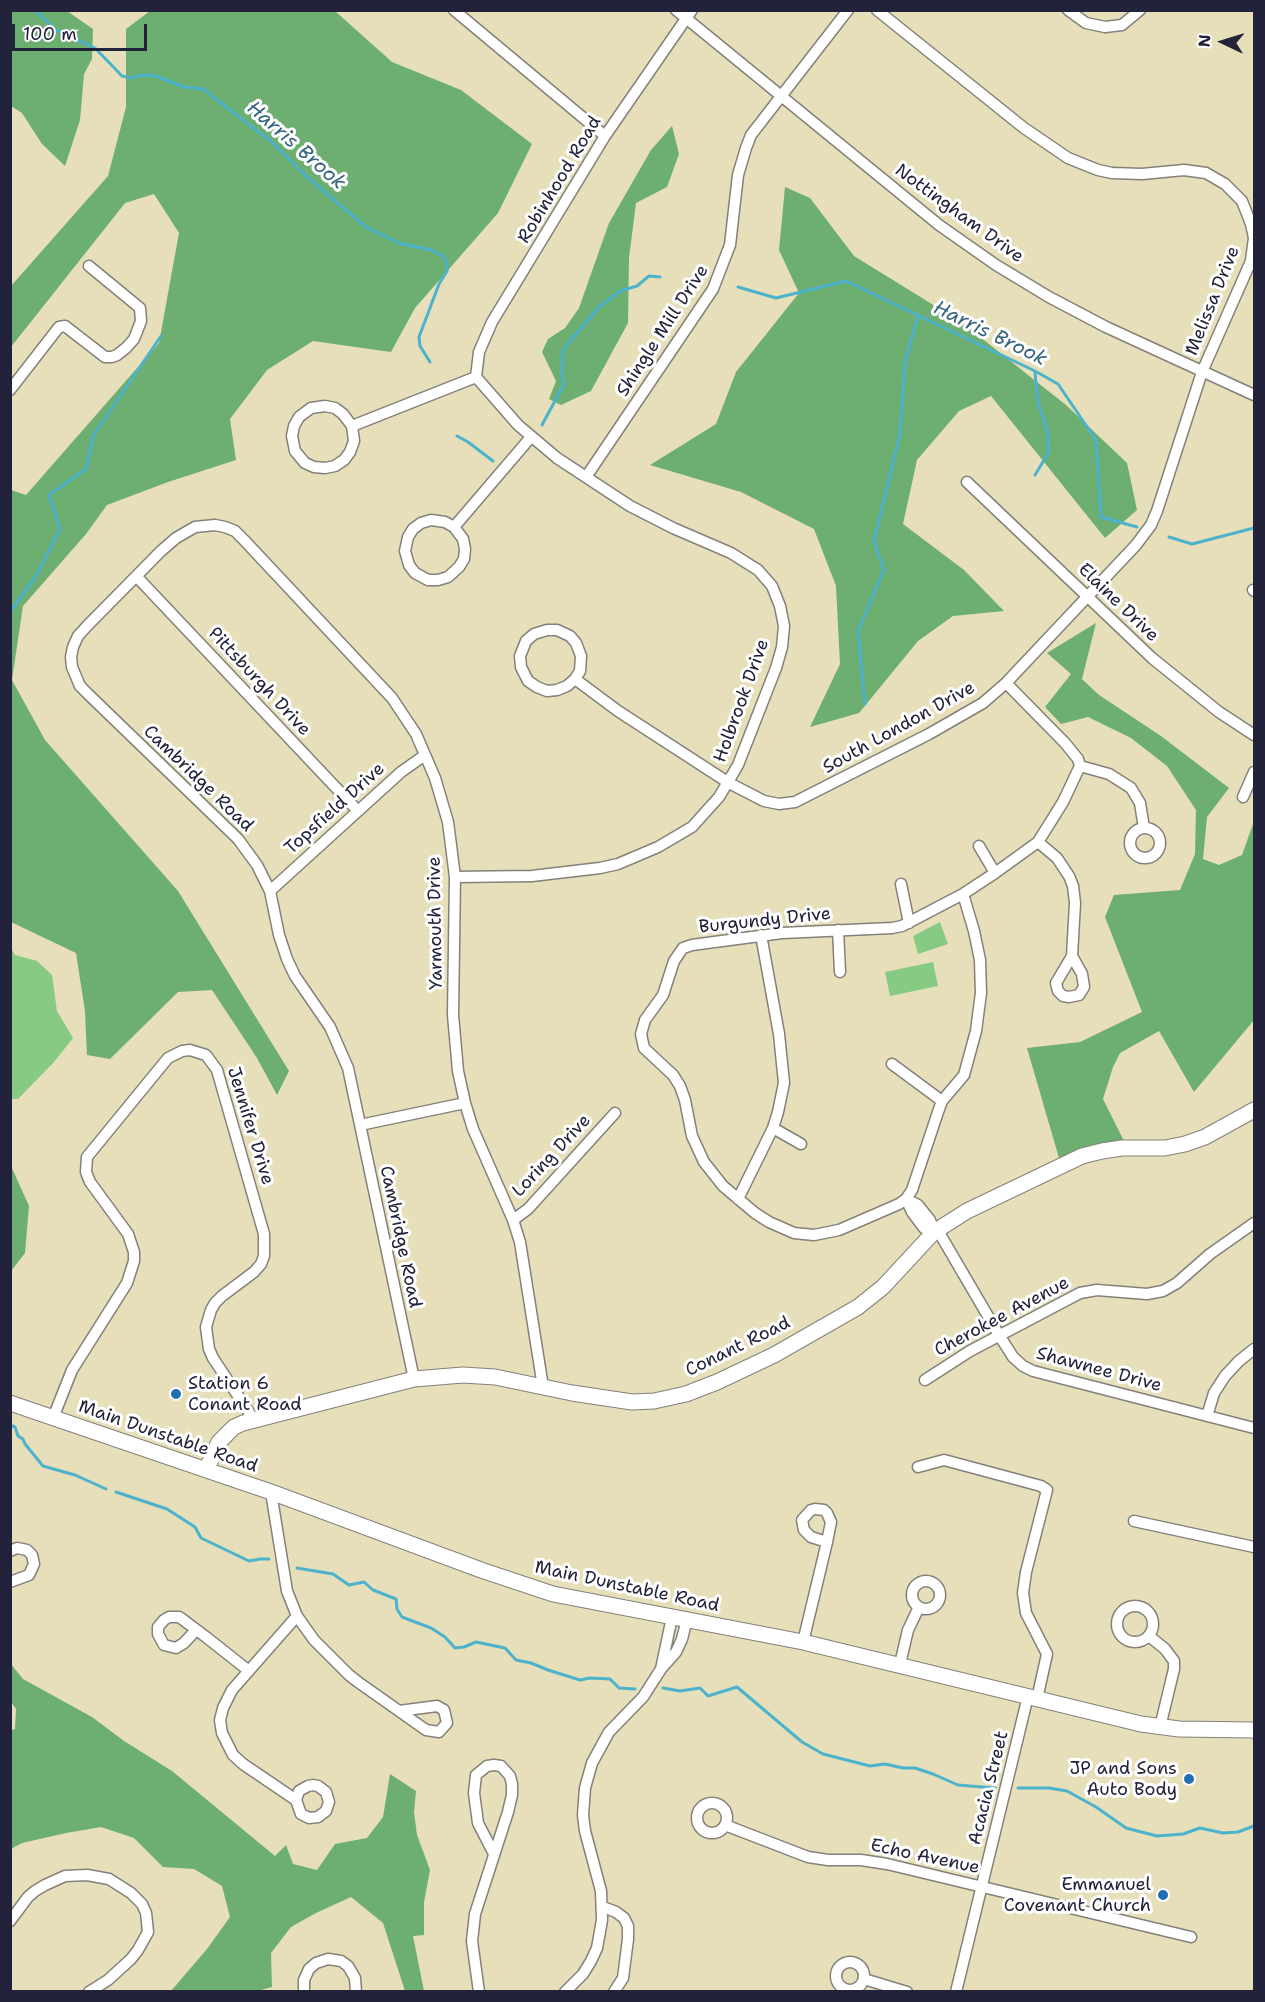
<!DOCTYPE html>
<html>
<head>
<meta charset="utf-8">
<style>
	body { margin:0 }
	#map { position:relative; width:1265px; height:2002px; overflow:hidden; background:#e6dfba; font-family:"Shantell Sans",sans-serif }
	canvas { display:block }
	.frame { position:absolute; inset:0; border:12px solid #22223b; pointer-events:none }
	.north { position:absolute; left:1193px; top:12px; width:60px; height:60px; -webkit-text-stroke:4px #fff; paint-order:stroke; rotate:274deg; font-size:16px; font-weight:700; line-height:24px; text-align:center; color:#22223b }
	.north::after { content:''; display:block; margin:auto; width:21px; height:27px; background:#22223b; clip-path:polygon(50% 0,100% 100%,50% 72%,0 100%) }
	.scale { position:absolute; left:12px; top:24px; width:135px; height:27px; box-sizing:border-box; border:3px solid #22223b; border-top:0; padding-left:8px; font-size:18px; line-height:21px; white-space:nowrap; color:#22223b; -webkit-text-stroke:4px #fff; paint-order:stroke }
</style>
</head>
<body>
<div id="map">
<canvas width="1265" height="2002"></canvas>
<div class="frame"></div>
<div class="north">N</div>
<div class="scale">100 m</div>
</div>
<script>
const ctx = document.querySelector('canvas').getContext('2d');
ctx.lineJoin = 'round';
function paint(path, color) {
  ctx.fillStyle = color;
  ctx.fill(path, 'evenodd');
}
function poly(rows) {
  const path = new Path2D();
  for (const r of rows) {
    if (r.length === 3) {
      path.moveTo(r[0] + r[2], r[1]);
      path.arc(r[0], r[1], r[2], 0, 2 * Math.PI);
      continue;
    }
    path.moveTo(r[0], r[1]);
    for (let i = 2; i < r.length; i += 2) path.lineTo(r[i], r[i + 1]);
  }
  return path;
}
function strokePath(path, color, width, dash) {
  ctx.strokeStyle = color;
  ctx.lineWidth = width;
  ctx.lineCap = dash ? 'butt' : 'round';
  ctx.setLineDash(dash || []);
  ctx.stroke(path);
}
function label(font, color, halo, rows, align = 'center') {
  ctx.font = font + ' "Shantell Sans",sans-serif';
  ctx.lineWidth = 6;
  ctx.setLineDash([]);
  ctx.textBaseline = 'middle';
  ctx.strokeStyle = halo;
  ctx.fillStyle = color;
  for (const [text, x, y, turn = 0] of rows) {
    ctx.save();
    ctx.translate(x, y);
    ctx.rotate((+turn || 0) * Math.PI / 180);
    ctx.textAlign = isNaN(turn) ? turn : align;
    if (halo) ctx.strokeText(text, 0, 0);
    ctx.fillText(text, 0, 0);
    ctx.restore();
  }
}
paint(poly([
	[940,922,948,944,918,954,913,936],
	[10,947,15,955,37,961,52,975,57,1011,73,1038,54,1062,18,1099,11,1099],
	[933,962,938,986,890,996,885,972]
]), '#87ca83');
paint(poly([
	[11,10,67,11,93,29,92,59,84,74,80,120,65,166,42,144,22,113,11,106],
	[150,11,335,11,392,62,461,90,532,144,498,213,415,308,391,352,313,341,267,370,230,419,236,460,168,482,107,505,86,534,23,606,12,680,45,740,178,891,289,1071,277,1095,257,1058,212,990,178,992,110,1059,87,1055,85,1011,76,953,11,922,11,490,26,495,159,343,179,233,154,194,125,203,11,347,11,286,108,176,126,107,126,29],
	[672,126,679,154,667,187,636,203,629,258,628,323,591,391,561,405,549,399,556,381,542,352,548,339,565,328,579,308,609,223,651,150],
	[785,187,810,198,854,256,961,322,1066,405,1127,463,1137,510,1105,538,991,396,959,411,917,460,903,524,964,570,1004,611,953,616,918,641,859,713,810,727,840,664,836,586,814,529,741,492,650,465,716,424,736,372,799,293,779,250],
	[1096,623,1082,679,1099,695,1161,736,1229,788,1207,817,1203,859,1219,865,1242,855,1254,821,1254,1020,1194,1092,1159,1031,1120,1053,1113,1067,1103,1099,1124,1141,1080,1148,1059,1158,1027,1048,1080,1042,1142,1012,1105,917,1114,895,1180,890,1195,854,1196,810,1167,766,1131,738,1088,717,1061,724,1045,707,1071,674,1047,653],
	[11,1166,29,1206,25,1253,11,1271],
	[11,1664,23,1679,92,1717,124,1741,172,1771,275,1856,286,1845,293,1864,317,1870,335,1844,367,1838,383,1817,390,1774,416,1791,414,1812,417,1835,430,1870,424,1902,424,1935,413,1936,424,1991,405,1991,383,1923,351,1897,316,1913,291,1927,271,1953,272,1987,254,1992,171,1991,207,1949,230,1917,222,1886,194,1869,163,1867,134,1838,101,1827,66,1833,22,1843,11,1849,10,1730,15,1729,16,1709,11,1702]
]), '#6dae71');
strokePath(poly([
	[35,10,56,30,95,48,122,76,131,78,143,75,156,76,184,87,203,89,273,143,306,176,366,227,399,243,431,250,443,256,447,263,447,271,439,284,419,337,420,346,430,362],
	[738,287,776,298,846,281,1035,371,1058,384,1096,440,1101,517,1137,527],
	[542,425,564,384,562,375,563,350,571,340,599,307,620,291,637,286,649,276,660,277],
	[457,436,468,442,493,461],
	[1035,475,1049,452,1048,433,1038,403,1035,372],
	[1169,537,1192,544,1254,528],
	[10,612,36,576,60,529,49,495,86,469,93,436,161,336],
	[865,704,858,631,884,570,874,541,900,434,905,362,918,316],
	[10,1425,15,1427,18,1436,23,1439,25,1444,43,1466,75,1475,106,1489],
	[116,1492,167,1509,195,1527,201,1538,249,1561,260,1559,269,1559],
	[297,1568,333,1574,349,1585,364,1582,373,1590,396,1599,397,1609,402,1617,431,1628,445,1637,455,1648,464,1647,476,1642,505,1648,516,1660,531,1663,548,1670,580,1680,590,1678,610,1679,619,1688,635,1689],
	[663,1688,680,1691,700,1688,708,1696,737,1687,802,1742,823,1754,870,1766,885,1764,903,1768,915,1768,933,1774,958,1785,995,1788],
	[1018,1788,1049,1788,1067,1791,1096,1807,1126,1828,1157,1836,1183,1834,1200,1828,1223,1833,1238,1832,1254,1826]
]), '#4db2cc', 3);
const street = poly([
	[454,10,605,136],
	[676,10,939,225,996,265,1049,297,1106,327,1254,395],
	[1068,10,1086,23,1105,27,1122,25,1140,10],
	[476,377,479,352,492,322,605,136,692,10],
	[10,390,59,327,65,326,105,357,112,357,117,355,126,348,134,339,141,321,140,308,89,266],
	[352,426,354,441,350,452,344,460,335,466,325,468,314,467,305,463,295,451,292,436,294,426,299,417,311,408,325,406,335,408,343,414,352,426,476,377],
	[586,477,713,289,730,245,738,175,746,148,751,135,848,10],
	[967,482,1152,658,1219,712,1254,735],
	[454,527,463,539,465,549,464,559,459,567,448,577,438,580,428,580,415,573,409,565,405,551,408,537,413,529,421,523,431,520,445,522,454,527,531,437],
	[137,577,358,811],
	[1253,590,1254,591],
	[575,679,580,671,581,656,576,643,570,636,557,630,547,630,534,634,526,641,520,656,521,667,528,681,537,687,547,691,557,690,567,686,575,679,618,711,729,783,764,801,779,804,795,802,929,734,983,703,1006,683,1136,545,1151,525,1157,511,1202,372,1251,261,1254,238,1251,224,1242,201,1225,184,1206,173,1184,170,1142,174,1112,173,1098,170,1068,158,1024,128,877,10],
	[1080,766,1109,774,1131,788,1140,803,1144,828],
	[1243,797,1254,772],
	[1145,843,15],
	[1038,842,1057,858,1069,876,1073,886,1075,903,1072,956],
	[979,846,995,873],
	[455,877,532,876,600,868,618,864,658,847,692,827,719,797,738,765,776,668,782,647,784,626,780,606,772,586,758,570,731,553,673,528,630,506,557,458,518,425,476,377],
	[901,884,909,923],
	[270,891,401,772,425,755],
	[963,894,974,931,980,960,981,993,976,1031,964,1075,942,1101,938,1112,912,1190,906,1199,899,1204,839,1230,814,1235,794,1233,769,1222,755,1213,723,1186,704,1162,692,1136,685,1100,680,1086,673,1075,644,1048,641,1034,645,1020,663,995,674,961,683,948,692,945,782,933,892,928,902,926,963,894,995,873,1038,842,1063,802,1080,766,1078,759,1065,743,1006,683],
	[838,930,840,972],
	[1072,956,1082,974,1084,987,1079,995,1069,997,1063,996,1058,991,1056,983,1072,956],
	[892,1064,942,1101],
	[360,1125,465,1103],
	[773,1128,801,1144],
	[738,1199,773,1128,778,1112,784,1083,779,1034,761,935],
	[906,1199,912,1212,924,1228,934,1232],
	[906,1199,918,1205,930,1220,934,1232],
	[513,1220,528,1209,615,1113],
	[937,1229,999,1335,1013,1357,1023,1366,1033,1371,1254,1428],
	[414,1379,348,1068,330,1027,295,976,287,959,279,935,270,891,257,865,238,839,89,695,80,686,72,667,71,657,73,647,78,636,87,626,161,551,176,538,195,527,215,525,225,527,235,531,244,540,392,698,416,734,435,778,448,822,455,877,453,1015,458,1071,465,1103,473,1129,513,1220,520,1242,543,1387],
	[925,1380,970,1351,1080,1293,1097,1290,1147,1294,1163,1291,1177,1283,1210,1254,1254,1223],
	[1207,1416,1214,1393,1225,1376,1239,1361,1254,1349],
	[53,1418,72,1370,127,1283,134,1261,134,1252,128,1234,90,1182,86,1172,87,1157,168,1058,182,1051,190,1050,206,1055,217,1070,264,1234,264,1256,261,1264,254,1272,222,1296,215,1303,211,1310,206,1327,209,1349,213,1358,254,1420],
	[918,1467,944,1460,1041,1486,1047,1490,1026,1572,1023,1593,1026,1613,1047,1654,1037,1699],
	[271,1492,287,1591,297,1616,314,1640,349,1675,358,1682,426,1730,439,1732,447,1723,444,1710,437,1706,399,1711],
	[1134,1521,1254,1547],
	[10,1551,17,1548,27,1550,32,1555,34,1564,29,1575,10,1582],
	[926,1595,14],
	[1135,1624,18],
	[196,1630,184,1643,176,1648,164,1645,158,1634,158,1627,164,1620,169,1617,179,1617,182,1619,206,1637,249,1671],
	[1149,1636,1165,1649,1174,1661,1174,1669,1160,1727],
	[803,1642,827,1542,831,1522,827,1513,824,1510,815,1509,811,1510,802,1520,804,1530,811,1537,827,1542],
	[900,1664,908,1630,919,1607],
	[661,1669,672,1617],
	[296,1800,299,1791,308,1786,313,1785,318,1786,326,1792,329,1802,326,1811,318,1817,309,1818,301,1814,296,1800,243,1764,233,1755,222,1733,220,1720,223,1708,232,1690,297,1616],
	[712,1818,15],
	[725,1825,808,1857,828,1860,861,1860,887,1864,1191,1937],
	[603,1907,616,1912,624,1918,628,1926,628,1939,623,1978,614,1992],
	[10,1921,28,1897,35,1891,45,1885,65,1876,87,1875,109,1879,131,1893,142,1904,146,1913,148,1932,138,1950,131,1959,108,1980,89,1992],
	[850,1976,14],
	[864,1979,907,1992],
	[304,1992,304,1980,309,1969,316,1963,328,1959,341,1961,348,1966,355,1978,356,1992],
	[479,1992,472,1941,475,1914,508,1812,512,1795,512,1784,510,1776,501,1766,494,1765,487,1766,476,1775,474,1793,478,1823,494,1854],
	[565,1992,583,1974,591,1961,597,1948,602,1920,601,1891,585,1831,583,1815,585,1788,592,1763,609,1732,643,1697,661,1669,676,1652,682,1639,687,1619],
	[956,1992,1028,1696]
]);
const secondary = poly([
	[10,1403,271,1492,481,1570,553,1594,803,1642,1141,1724,1179,1729,1254,1730],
	[206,1470,219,1442,234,1427,243,1423,414,1379,463,1375,495,1377,572,1393,632,1402,654,1401,686,1394,717,1382,774,1355,858,1307,883,1287,934,1232,967,1211,1082,1156,1102,1151,1122,1148,1165,1148,1185,1144,1205,1137,1254,1110]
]);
strokePath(street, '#84807a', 13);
strokePath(secondary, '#84807a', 17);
strokePath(street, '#fff', 10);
strokePath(secondary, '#fff', 15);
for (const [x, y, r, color] of [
	[176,1394,6,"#1f6fb2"],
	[1189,1779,6,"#1f6fb2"],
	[1163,1895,6,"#1f6fb2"]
]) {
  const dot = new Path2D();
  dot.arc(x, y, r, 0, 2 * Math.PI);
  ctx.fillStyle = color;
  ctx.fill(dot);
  strokePath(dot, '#fff', 2);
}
label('18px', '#22223b', '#fff', [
	["Robinhood Road",560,180,-59],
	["Nottingham Drive",959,214,36],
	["Melissa Drive",1213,301,-68],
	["Shingle Mill Drive",663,331,-57],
	["Elaine Drive",1118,603,44],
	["Pittsburgh Drive",259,682,47],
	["Holbrook Drive",742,701,-70],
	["South London Drive",899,728,-29],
	["Cambridge Road",198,779,44],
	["Topsfield Drive",335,809,-42],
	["Burgundy Drive",765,921,-6],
	["Yarmouth Drive",436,923,-91],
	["Jennifer Drive",250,1126,73],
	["Loring Drive",552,1156,-47],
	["Cambridge Road",400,1237,78],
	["Cherokee Avenue",1002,1317,-28],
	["Conant Road",738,1347,-26],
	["Shawnee Drive",1099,1370,15],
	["Main Dunstable Road",168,1437,19],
	["Main Dunstable Road",627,1587,12],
	["Acacia Street",989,1788,-76],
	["Echo Avenue",925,1857,12]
]);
label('18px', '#22223b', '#fff', [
	["Station 6",188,1384,"left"],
	["Conant Road",188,1405,"left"],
	["JP and Sons",1177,1769],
	["Auto Body",1177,1790],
	["Emmanuel",1151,1885],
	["Covenant Church",1151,1906]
], 'right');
label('italic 20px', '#35637c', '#fff', [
	["Harris Brook",296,146,41],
	["Harris Brook",990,334,26]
]);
</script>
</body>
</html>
